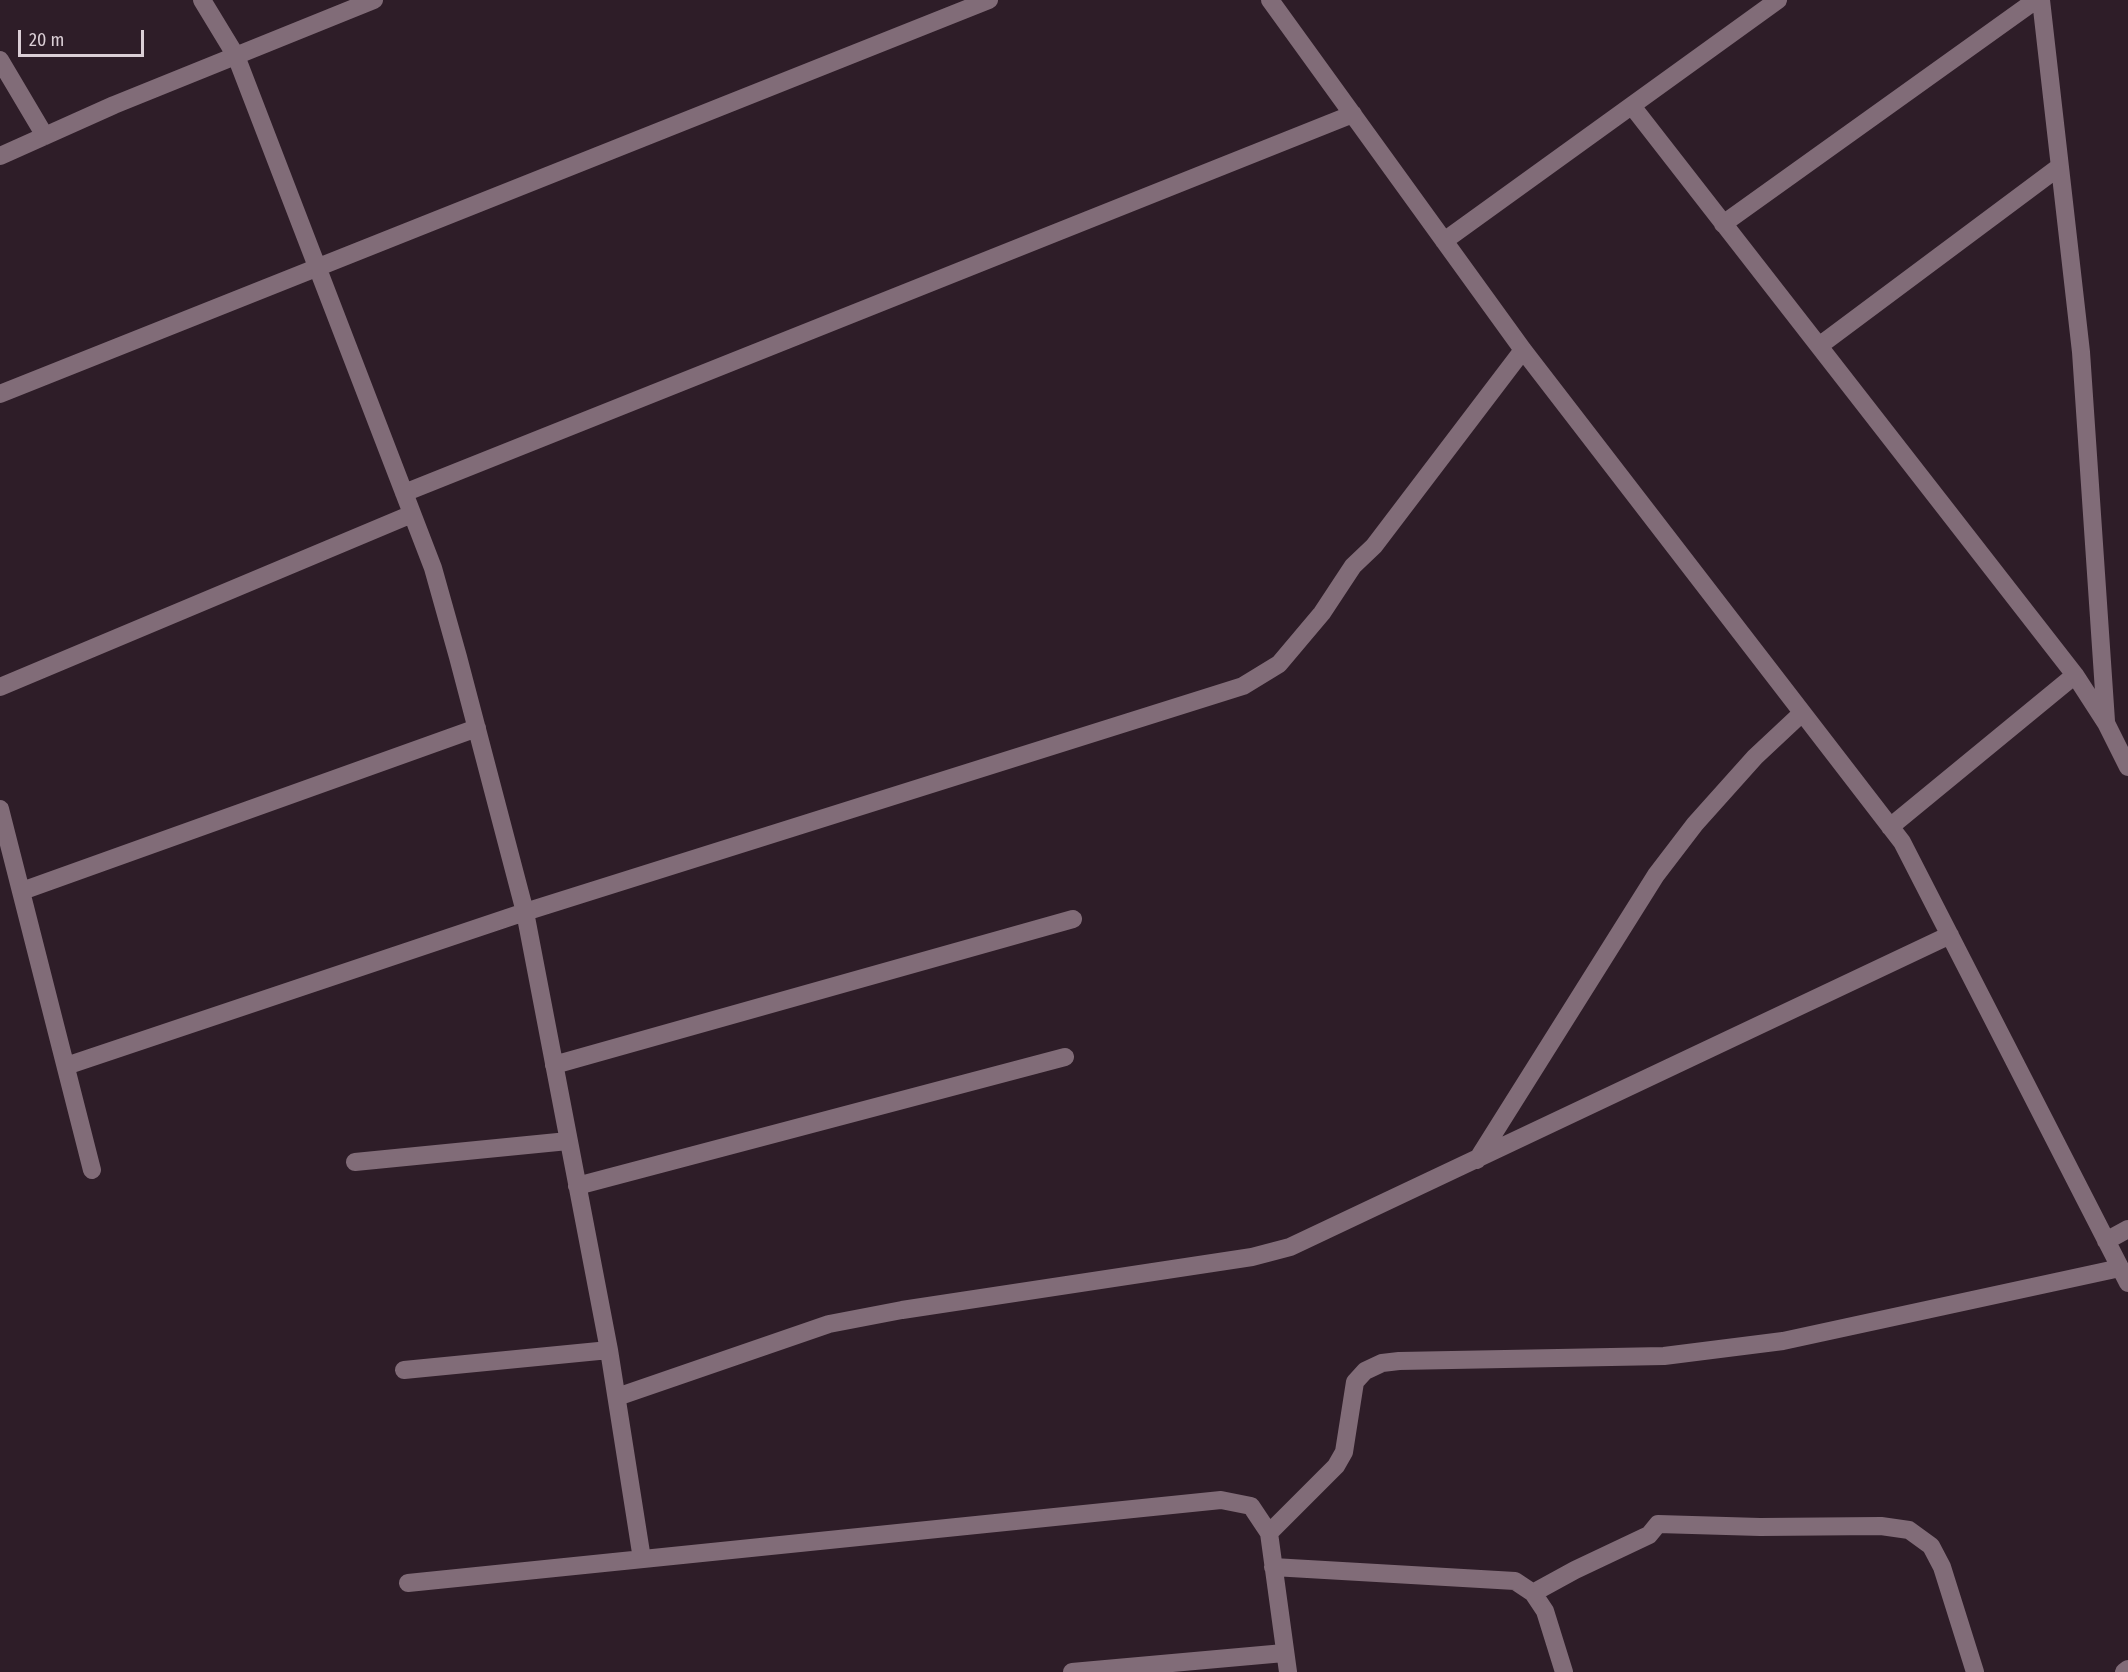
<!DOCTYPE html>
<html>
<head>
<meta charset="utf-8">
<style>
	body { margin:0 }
	#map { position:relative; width:2128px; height:1672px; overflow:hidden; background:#2e1d28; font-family:"Fira Sans Condensed",sans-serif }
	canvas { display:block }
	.scale { position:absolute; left:18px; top:30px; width:126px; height:27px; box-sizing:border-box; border:3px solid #dbcfd6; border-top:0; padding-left:8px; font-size:18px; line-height:21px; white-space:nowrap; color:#dbcfd6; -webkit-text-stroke:4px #2e1d28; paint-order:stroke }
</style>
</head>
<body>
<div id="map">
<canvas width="2128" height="1672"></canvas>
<div class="scale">20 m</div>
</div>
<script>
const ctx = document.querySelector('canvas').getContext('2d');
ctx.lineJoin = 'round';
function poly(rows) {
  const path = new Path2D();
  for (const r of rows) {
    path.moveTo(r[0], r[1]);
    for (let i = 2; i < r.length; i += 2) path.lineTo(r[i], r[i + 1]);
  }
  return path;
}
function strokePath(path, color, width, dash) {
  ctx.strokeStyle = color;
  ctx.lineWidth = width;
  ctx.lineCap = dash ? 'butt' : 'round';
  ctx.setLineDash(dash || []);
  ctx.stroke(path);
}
strokePath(poly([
	[202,0,236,56,433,568,458,657,525,912,609,1350,642,1559],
	[1270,0,1523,350,1902,842,2128,1283],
	[2041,0,2081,352,2106,721],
	[0,60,45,136],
	[1632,106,2075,675,2106,723,2128,767],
	[0,156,114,105,374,0],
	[1723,224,2036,0],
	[1444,241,1778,0],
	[1819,346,2059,167],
	[0,394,989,0],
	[404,493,1353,114],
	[0,687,412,514],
	[0,809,92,1170],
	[1890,827,2075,675],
	[22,891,477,728],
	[554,1065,1073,919],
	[66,1066,525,912,1243,686,1279,664,1322,613,1353,566,1374,546,1523,350],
	[1477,1160,1656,875,1695,824,1755,757,1802,713],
	[355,1162,568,1141],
	[577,1186,1065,1057],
	[2106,1241,2128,1229],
	[404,1370,609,1350],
	[617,1397,829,1324,902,1310,1252,1257,1290,1247,1950,935],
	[1269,1533,1336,1466,1344,1452,1355,1382,1365,1371,1382,1363,1399,1361,1664,1356,1783,1341,2120,1268],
	[1273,1567,1515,1581,1533,1593,1545,1611,1564,1672],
	[408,1583,1221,1500,1251,1506,1269,1533,1288,1672],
	[1533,1593,1575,1570,1649,1535,1658,1524,1760,1527,1881,1526,1909,1530,1931,1546,1942,1567,1975,1672],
	[1072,1672,1284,1653],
	[2124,1672,2128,1669]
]), '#816c78', 18);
</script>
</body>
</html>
